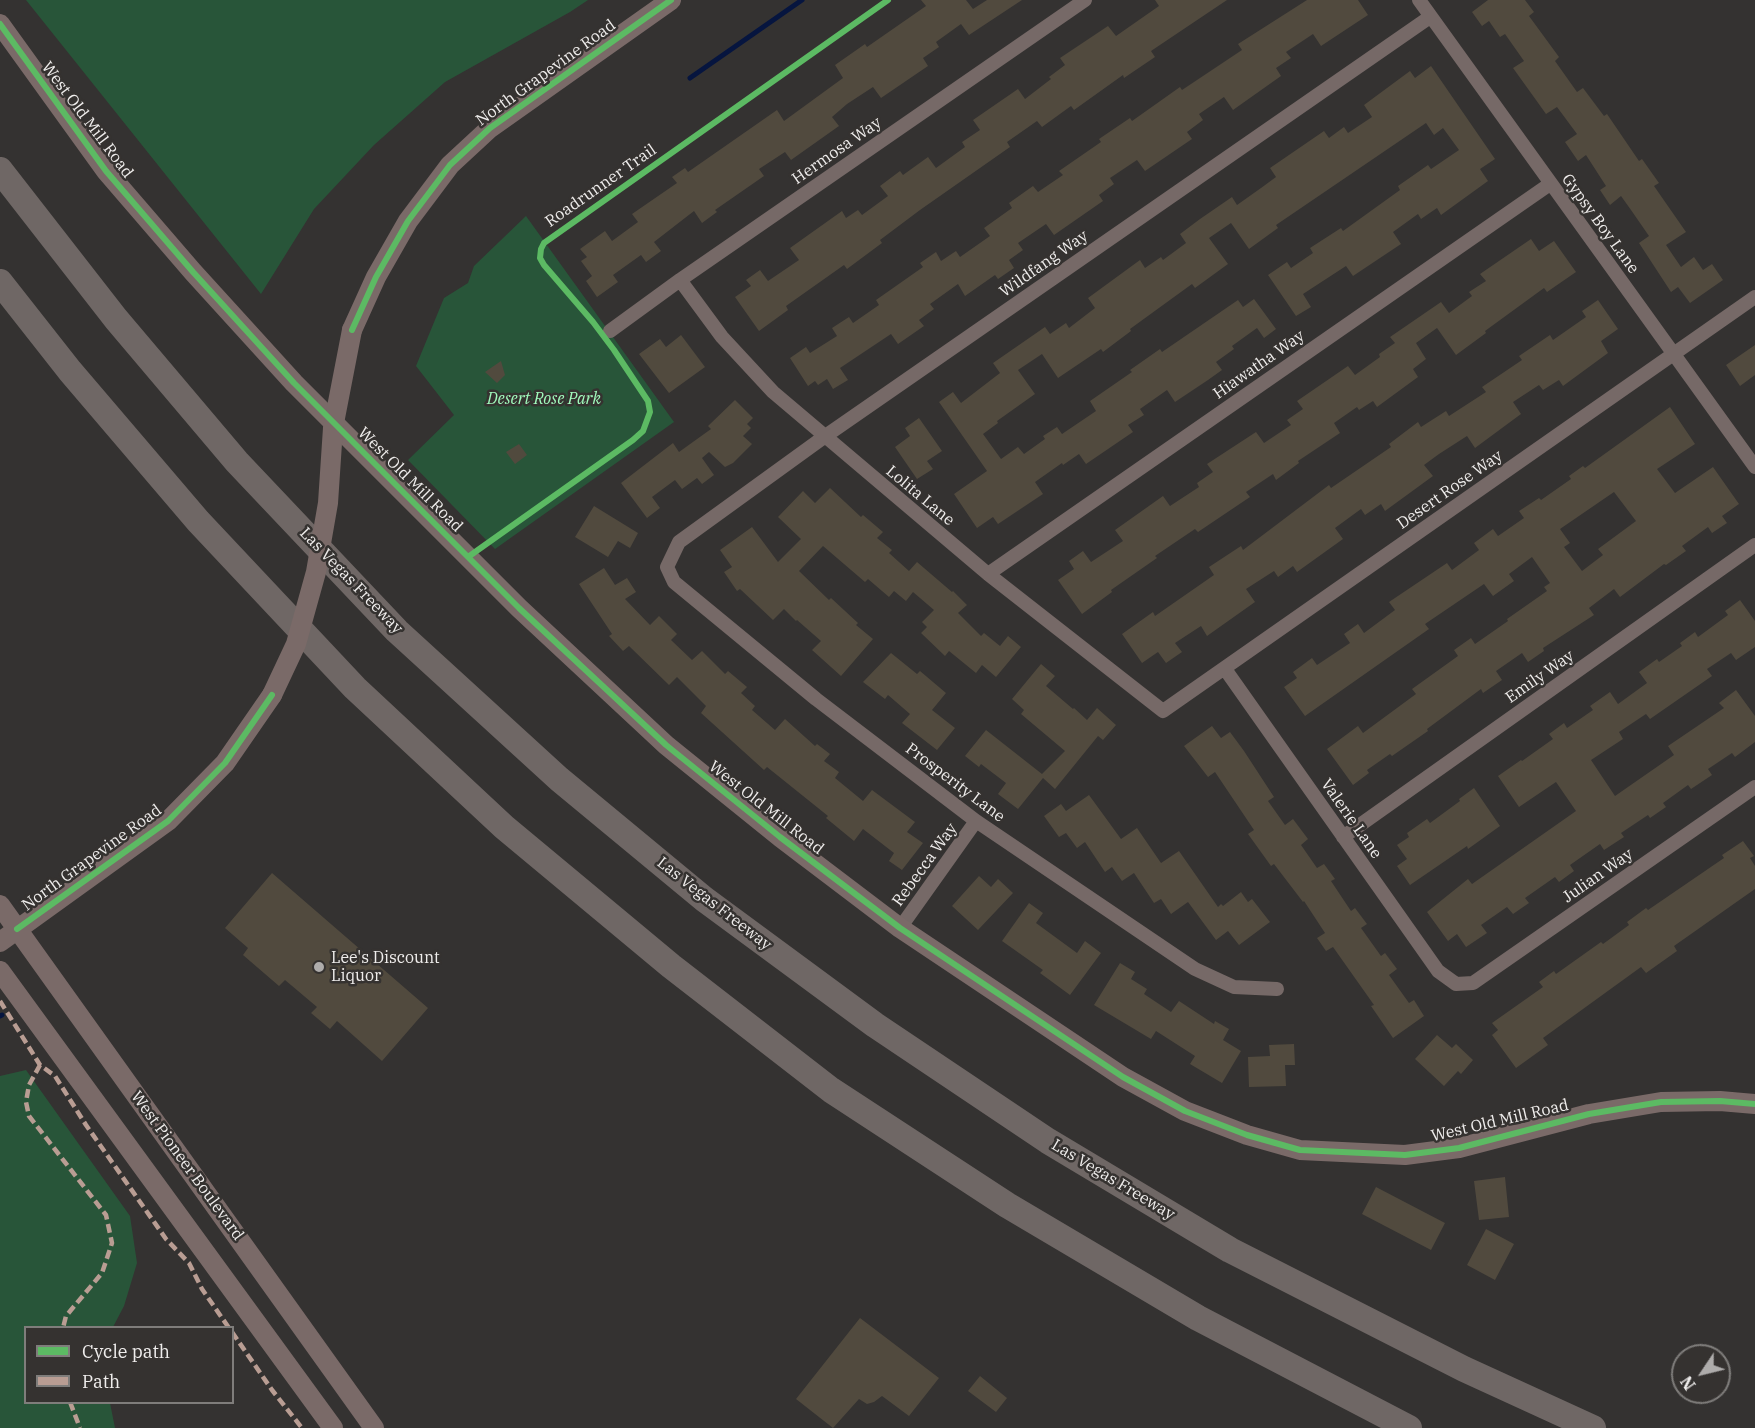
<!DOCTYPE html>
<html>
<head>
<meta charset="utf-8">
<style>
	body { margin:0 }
	#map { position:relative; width:1755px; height:1428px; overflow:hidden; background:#343231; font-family:"IBM Plex Serif",serif }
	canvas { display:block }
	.legend { position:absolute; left:24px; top:1326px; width:210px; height:78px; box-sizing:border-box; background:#353230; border:2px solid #7f7d7b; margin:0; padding:8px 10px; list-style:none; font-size:18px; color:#efedec }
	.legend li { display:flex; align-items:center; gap:12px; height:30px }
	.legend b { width:30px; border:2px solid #7f7d7b }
	.north { position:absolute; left:1671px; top:1344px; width:60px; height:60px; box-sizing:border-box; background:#353230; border:2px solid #7f7d7b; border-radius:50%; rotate:235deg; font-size:16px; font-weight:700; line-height:24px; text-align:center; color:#efedec }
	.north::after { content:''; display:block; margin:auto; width:21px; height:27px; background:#aeacab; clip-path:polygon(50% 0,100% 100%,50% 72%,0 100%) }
</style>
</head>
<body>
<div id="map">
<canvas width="1755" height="1428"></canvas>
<ul class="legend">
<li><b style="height:8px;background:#5cba63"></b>Cycle path</li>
<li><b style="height:8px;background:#b99d93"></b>Path</li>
</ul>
<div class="north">N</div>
</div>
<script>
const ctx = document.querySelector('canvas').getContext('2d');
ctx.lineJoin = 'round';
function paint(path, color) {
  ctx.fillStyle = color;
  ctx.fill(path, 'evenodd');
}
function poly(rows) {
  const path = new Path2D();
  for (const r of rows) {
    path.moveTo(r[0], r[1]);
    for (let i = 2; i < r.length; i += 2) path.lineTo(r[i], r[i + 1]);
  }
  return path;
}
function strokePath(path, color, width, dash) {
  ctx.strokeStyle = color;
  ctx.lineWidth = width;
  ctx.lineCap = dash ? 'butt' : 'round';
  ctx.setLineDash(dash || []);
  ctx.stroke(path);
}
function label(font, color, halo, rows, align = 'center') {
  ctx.font = font + ' "IBM Plex Serif",serif';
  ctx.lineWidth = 5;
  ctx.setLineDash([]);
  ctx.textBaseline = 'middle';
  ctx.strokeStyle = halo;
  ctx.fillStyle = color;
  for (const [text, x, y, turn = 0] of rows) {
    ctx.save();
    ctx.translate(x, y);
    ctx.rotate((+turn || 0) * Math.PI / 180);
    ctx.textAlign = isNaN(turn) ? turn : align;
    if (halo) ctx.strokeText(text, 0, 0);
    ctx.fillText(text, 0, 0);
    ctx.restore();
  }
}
paint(poly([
	[26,0,588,0,570,12,445,82,374,145,314,209,261,294],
	[526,216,674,422,495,549,408,460,454,415,416,366,444,298,468,283,474,266],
	[26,1070,130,1216,137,1263,124,1306,113,1327,26,1328,26,1402,110,1403,115,1428,0,1428,0,1076]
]), '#285539');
strokePath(poly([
	[690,78,802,0],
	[0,1016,2,1015]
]), '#06153f', 5);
paint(poly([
	[921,0,966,0,973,9,987,0,1022,0,969,35,961,24,936,42,939,47,923,58,928,66,881,98,873,87,847,104,832,117,839,126,791,160,785,152,759,169,764,176,715,210,717,212,702,223,694,211,654,242,661,251,646,262,641,255,613,275,618,282,597,297,586,281,592,276,581,261,587,257,580,249,605,231,612,241,638,222,632,214,677,183,672,177,685,168,688,172,777,110,784,121,843,78,835,65,865,44,867,47,926,6],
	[1155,0,1227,0,1151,51,1155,57,1124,78,1123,75,1074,110,1071,106,1042,127,1037,121,1007,142,1010,147,920,210,880,240,882,243,847,269,844,265,786,306,788,310,759,331,735,297,751,286,746,280,760,270,768,281,799,260,790,248,842,211,846,218,858,210,862,215,888,196,880,186,900,171,903,175,928,157,936,168,965,147,962,142,980,130,973,120,1018,89,1025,99,1051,79,1049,77,1065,65,1060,58,1108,26,1116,36,1159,6],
	[1307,0,1358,0,1368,15,1321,46,1313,34,1286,52,1291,58,1276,68,1281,76,1233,110,1224,97,1199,114,1203,120,1187,132,1192,139,1145,171,1137,160,1110,178,1114,184,1099,195,1103,201,1054,235,1046,224,1018,243,1023,250,1009,260,1014,268,998,279,995,275,965,296,958,284,930,304,934,309,919,320,924,326,898,344,891,334,840,368,848,380,833,389,827,379,818,385,815,381,808,386,790,358,806,347,810,353,837,336,832,328,849,317,853,323,879,305,876,300,923,267,920,263,936,252,941,261,956,251,960,257,990,236,984,228,1012,208,1009,203,1033,186,1038,192,1063,175,1059,171,1101,142,1099,139,1130,118,1132,121,1180,87,1182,90,1242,50,1238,44],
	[1488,0,1525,0,1534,12,1529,16,1559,57,1555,61,1577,92,1583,88,1604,116,1607,114,1639,161,1642,159,1659,183,1654,186,1686,232,1666,245,1681,267,1694,257,1703,270,1712,264,1723,280,1690,303,1678,287,1671,292,1639,243,1649,236,1631,210,1621,196,1610,205,1600,190,1606,186,1586,155,1578,161,1565,142,1577,134,1557,107,1546,114,1536,100,1513,68,1524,61,1505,34,1500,37,1489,21,1482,26,1472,12],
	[1431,66,1495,159,1480,169,1488,181,1441,215,1437,208,1421,219,1418,214,1393,232,1401,244,1353,276,1346,266,1303,294,1311,307,1296,316,1268,275,1287,262,1291,268,1313,253,1310,248,1341,228,1343,231,1400,190,1398,186,1428,165,1431,169,1459,150,1443,128,1434,135,1426,123,1276,225,1278,228,1249,249,1231,223,1209,238,1228,264,1195,288,1192,284,1130,329,1131,331,1103,352,1101,349,1058,378,1042,354,1018,370,1035,394,997,421,998,423,983,434,1001,459,1018,447,1024,454,1045,439,1043,436,1057,427,1062,434,1096,411,1090,401,1132,372,1130,370,1160,349,1162,352,1238,300,1243,307,1254,299,1276,329,1264,338,1257,328,1232,346,1234,349,1216,362,1222,370,1208,380,1175,402,1167,390,1140,409,1144,415,1128,425,1133,432,1086,464,1079,454,1063,465,1062,463,1035,482,1043,494,998,524,993,517,977,528,954,494,987,471,939,402,953,392,961,403,1000,373,993,363,1045,327,1050,334,1066,323,1069,328,1095,308,1088,298,1140,260,1145,268,1161,257,1163,260,1186,243,1180,234,1200,219,1232,197,1237,205,1261,188,1276,177,1270,168,1324,131,1329,138,1344,127,1348,133,1372,117,1364,105,1410,71,1415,78],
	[1531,239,1539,251,1554,241,1576,272,1547,292,1544,288,1485,331,1486,333,1456,355,1437,328,1416,343,1426,359,1413,369,1418,377,1377,407,1373,401,1359,410,1357,407,1334,423,1340,433,1298,461,1299,463,1276,480,1273,474,1246,492,1250,497,1198,532,1195,529,1155,556,1157,558,1111,590,1112,592,1082,614,1058,580,1074,569,1069,561,1083,551,1091,562,1123,541,1115,530,1163,496,1170,506,1199,487,1197,483,1213,472,1207,464,1256,432,1264,443,1291,425,1287,420,1303,409,1297,401,1348,366,1355,375,1380,357,1379,354,1395,343,1390,337,1441,302,1449,313,1472,296,1469,292,1486,281,1480,274],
	[1598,300,1618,329,1601,341,1608,353,1563,386,1559,380,1543,390,1539,385,1513,402,1521,414,1475,448,1467,436,1439,454,1424,465,1433,476,1385,511,1381,504,1365,515,1361,509,1335,528,1343,539,1297,572,1293,566,1278,577,1274,571,1246,589,1255,602,1207,636,1201,626,1175,643,1182,652,1166,663,1158,652,1142,663,1122,634,1153,612,1155,616,1214,575,1209,567,1241,546,1243,550,1329,485,1331,488,1391,447,1389,444,1418,422,1421,427,1446,411,1449,416,1486,392,1482,387,1522,360,1519,356,1550,335,1553,340,1586,317,1582,311],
	[681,335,705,367,669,393,639,354,660,339,666,347],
	[1755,345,1755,375,1740,386,1726,365],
	[501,361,505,375,497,383,485,372],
	[735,400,753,418,747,424,751,428,743,436,752,444,733,463,725,467,709,452,702,458,714,475,702,484,697,478,682,489,675,480,652,497,660,508,647,518,621,483,673,443,679,452,711,429,708,426],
	[1670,407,1695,444,1657,469,1675,493,1713,467,1739,504,1722,516,1727,523,1712,533,1708,527,1682,546,1686,551,1666,565,1664,564,1620,597,1614,589,1589,608,1594,615,1543,648,1544,651,1528,662,1522,653,1496,671,1502,680,1483,693,1481,689,1427,729,1428,731,1392,756,1390,754,1367,770,1369,773,1353,785,1327,749,1358,726,1363,733,1416,694,1412,689,1458,656,1454,650,1471,638,1475,644,1508,621,1507,619,1547,591,1544,587,1550,583,1532,557,1509,574,1514,581,1493,596,1484,584,1425,624,1429,629,1305,716,1284,687,1297,678,1293,672,1312,658,1317,665,1350,643,1344,634,1358,624,1364,633,1395,610,1389,602,1447,563,1452,570,1479,550,1474,543,1493,529,1498,536,1524,518,1519,511,1539,498,1541,500,1571,479,1569,476,1583,466,1585,468],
	[1614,492,1636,521,1598,549,1603,555,1582,571,1564,547,1570,543,1560,529],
	[919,418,942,451,927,461,933,469,917,479,895,447,910,436,905,428],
	[519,444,527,455,515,464,506,452],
	[830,488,861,517,863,515,883,532,877,538,892,550,889,553,909,571,917,562,952,592,953,591,967,605,958,613,981,636,984,633,1000,646,1008,636,1021,647,996,677,982,665,976,673,949,651,945,656,921,633,927,627,922,622,934,610,913,592,906,601,894,591,889,597,868,579,865,582,823,546,799,571,829,600,831,598,858,623,856,625,873,639,841,676,812,650,821,641,797,620,796,621,784,609,773,620,740,589,737,591,724,572,732,567,720,550,752,527,778,562,801,539,778,517,803,491,815,503],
	[594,506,638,533,630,548,618,541,608,557,575,537],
	[604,568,615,585,627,578,636,592,625,599,650,625,659,616,677,634,671,640,692,660,702,651,725,674,728,671,747,687,741,693,755,706,752,710,775,730,785,719,815,746,817,744,830,754,824,761,839,772,835,778,863,801,872,790,915,822,907,832,923,843,902,870,889,861,894,853,863,829,854,841,826,818,828,816,767,767,764,770,701,713,706,706,677,677,669,685,629,646,623,651,609,636,612,634,579,584],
	[1740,600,1755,621,1755,647,1736,660,1731,653,1707,669,1712,676,1650,719,1646,714,1619,732,1623,739,1591,760,1615,796,1674,755,1668,746,1724,708,1719,703,1736,690,1755,716,1755,742,1735,757,1732,753,1708,769,1712,775,1691,789,1688,785,1663,803,1666,807,1650,818,1648,815,1621,833,1624,837,1604,850,1600,844,1570,865,1574,871,1559,882,1555,877,1525,898,1529,903,1513,914,1507,907,1481,925,1487,933,1466,947,1457,934,1448,941,1427,912,1468,879,1472,884,1576,811,1556,782,1519,807,1498,776,1521,760,1522,761,1553,739,1549,734,1564,723,1567,728,1593,710,1590,706,1610,692,1618,704,1647,683,1639,672,1657,659,1659,662,1682,646,1680,643,1695,632,1698,637,1728,615,1725,611],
	[891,653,917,674,920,671,946,693,932,710,955,728,937,750,902,723,910,714,888,695,885,699,863,682],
	[1041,664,1055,676,1046,686,1073,709,1074,708,1087,720,1097,708,1116,725,1103,740,1098,736,1055,789,1043,778,1018,809,998,794,1006,783,981,764,979,767,965,756,986,730,1042,774,1065,751,1021,714,1024,710,1012,699],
	[1212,726,1221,738,1230,732,1244,751,1274,797,1268,801,1285,825,1293,819,1308,839,1301,845,1317,868,1324,864,1335,879,1331,881,1351,911,1355,908,1367,924,1361,928,1381,956,1385,953,1397,969,1389,975,1409,1003,1414,1000,1424,1016,1393,1038,1371,1006,1374,1005,1333,947,1326,951,1317,938,1325,933,1304,901,1303,902,1274,864,1271,866,1248,834,1254,830,1215,772,1208,777,1184,746],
	[1474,788,1500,826,1468,849,1467,846,1410,885,1397,866,1407,859,1397,845,1409,837,1407,833,1427,819,1430,823,1460,801,1459,799],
	[1089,795,1121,839,1137,828,1161,863,1179,851,1218,907,1221,904,1223,906,1241,892,1248,902,1252,899,1270,922,1239,945,1228,931,1216,940,1188,902,1171,914,1161,899,1154,903,1134,873,1122,881,1112,867,1105,872,1085,842,1077,848,1066,833,1059,837,1044,816,1061,804,1066,811],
	[1743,841,1754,856,1750,858,1755,866,1755,889,1674,946,1677,951,1646,973,1641,967,1543,1038,1548,1045,1516,1068,1492,1035,1498,1030,1492,1023,1543,987,1539,982,1554,971,1556,974,1601,942,1603,944,1629,925,1627,922,1646,908,1648,910,1724,858,1722,855],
	[272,873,428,1008,382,1061,337,1021,330,1029,311,1013,317,1007,285,980,279,986,243,955,248,948,225,928],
	[979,876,991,887,998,879,1013,893,978,930,952,906],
	[1029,903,1043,913,1036,923,1077,953,1085,941,1101,953,1070,995,1040,973,1043,970,1002,941],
	[1120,963,1135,972,1131,979,1147,989,1144,994,1171,1012,1179,1001,1214,1024,1215,1021,1229,1029,1223,1040,1241,1051,1222,1083,1190,1064,1195,1056,1156,1031,1151,1039,1094,1005],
	[1437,1035,1452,1048,1456,1044,1473,1060,1461,1074,1458,1071,1444,1086,1415,1059],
	[1294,1044,1295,1065,1285,1065,1286,1086,1249,1087,1248,1057,1270,1056,1269,1045],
	[1505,1177,1509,1217,1479,1220,1474,1181],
	[1376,1187,1445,1223,1431,1250,1362,1214],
	[1486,1229,1514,1244,1495,1280,1467,1265],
	[860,1318,939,1378,909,1416,882,1396,874,1402,867,1404,859,1399,833,1428,796,1399],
	[980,1376,1007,1398,996,1412,968,1391]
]), '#514a3e');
strokePath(poly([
	[1419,0,1755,467],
	[680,280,722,337,773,392,988,574,1163,711,1755,297],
	[610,331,680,280,1085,0],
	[988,574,1550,184],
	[1225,669,1438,971,1456,984,1473,983,1755,787],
	[1343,837,1755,545],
	[900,928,976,821],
	[1277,989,1234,987,1195,969,976,821,816,699,674,582,667,567,679,542,824,437,1430,17]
]), '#766967', 14);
strokePath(poly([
	[0,24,106,171,193,272,294,383,519,608,666,745,780,837,900,928,1123,1077,1185,1111,1247,1135,1300,1150,1405,1155,1459,1148,1589,1114,1661,1102,1720,1101,1755,1104],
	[352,330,376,277,408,221,450,165,490,128,671,0],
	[0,905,374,1428],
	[0,942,168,821,225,763,272,695],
	[0,971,333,1428]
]), '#7a6a68', 20);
strokePath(poly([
	[0,170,116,319,237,462,397,631,559,779,704,899,875,1025,1048,1141,1230,1250,1464,1369,1593,1428],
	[0,282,70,371,198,521,355,688,504,827,671,966,831,1090,1007,1205,1198,1318,1409,1428]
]), '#6f6765', 26);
strokePath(poly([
	[272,695,296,644,316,572,328,503,333,428,352,330]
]), '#7a6a68', 20);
strokePath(poly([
	[0,1001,40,1065,55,1076,86,1125,166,1239,189,1263,202,1289,229,1328],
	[40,1065,29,1085,26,1102,29,1116,106,1215,112,1243,102,1273,66,1316,63,1328],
	[232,1332,272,1390,302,1428],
	[70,1402,80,1428]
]), '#b99d93', 4.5, [9, 4.5]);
strokePath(poly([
	[0,24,106,171,193,272,294,383,519,608,666,745,780,837,900,928,1123,1077,1185,1111,1247,1135,1300,1150,1405,1155,1459,1148,1589,1114,1661,1102,1720,1101,1755,1104],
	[352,330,376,277,408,221,450,165,490,128,671,0],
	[468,557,633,440,643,431,650,412,648,401,614,350,593,322,544,265,540,258,541,249,544,243,888,0],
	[17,929,168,821,225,763,272,695]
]), '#5cba63', 6);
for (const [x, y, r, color] of [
	[319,967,6,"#aeacab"]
]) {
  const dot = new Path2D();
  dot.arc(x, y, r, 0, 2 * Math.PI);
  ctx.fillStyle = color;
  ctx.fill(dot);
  strokePath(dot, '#353230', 2);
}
label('16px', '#efedec', '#353230', [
	["North Grapevine Road",546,73,-36],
	["West Old Mill Road",87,120,53],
	["Hermosa Way",837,151,-35],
	["Roadrunner Trail",601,186,-35],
	["Gypsy Boy Lane",1600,224,54],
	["Wildfang Way",1044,264,-35],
	["Hiawatha Way",1259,365,-35],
	["West Old Mill Road",410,480,45],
	["Desert Rose Way",1450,490,-35],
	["Lolita Lane",920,496,40],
	["Las Vegas Freeway",351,581,46],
	["Emily Way",1540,677,-35],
	["Prosperity Lane",955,783,37],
	["West Old Mill Road",766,808,38],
	["Valerie Lane",1351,819,55],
	["North Grapevine Road",92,858,-36],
	["Rebecca Way",925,865,-54],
	["Julian Way",1598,876,-35],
	["Las Vegas Freeway",714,904,38],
	["West Old Mill Road",1500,1121,-13],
	["West Pioneer Boulevard",187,1166,54],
	["Las Vegas Freeway",1113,1180,31]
]);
label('italic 16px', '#a1fbbd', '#353230', [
	["Desert Rose Park",544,399]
]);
label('16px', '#efedec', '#353230', [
	["Lee's Discount",331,958],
	["Liquor",331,976]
], 'left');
</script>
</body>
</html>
